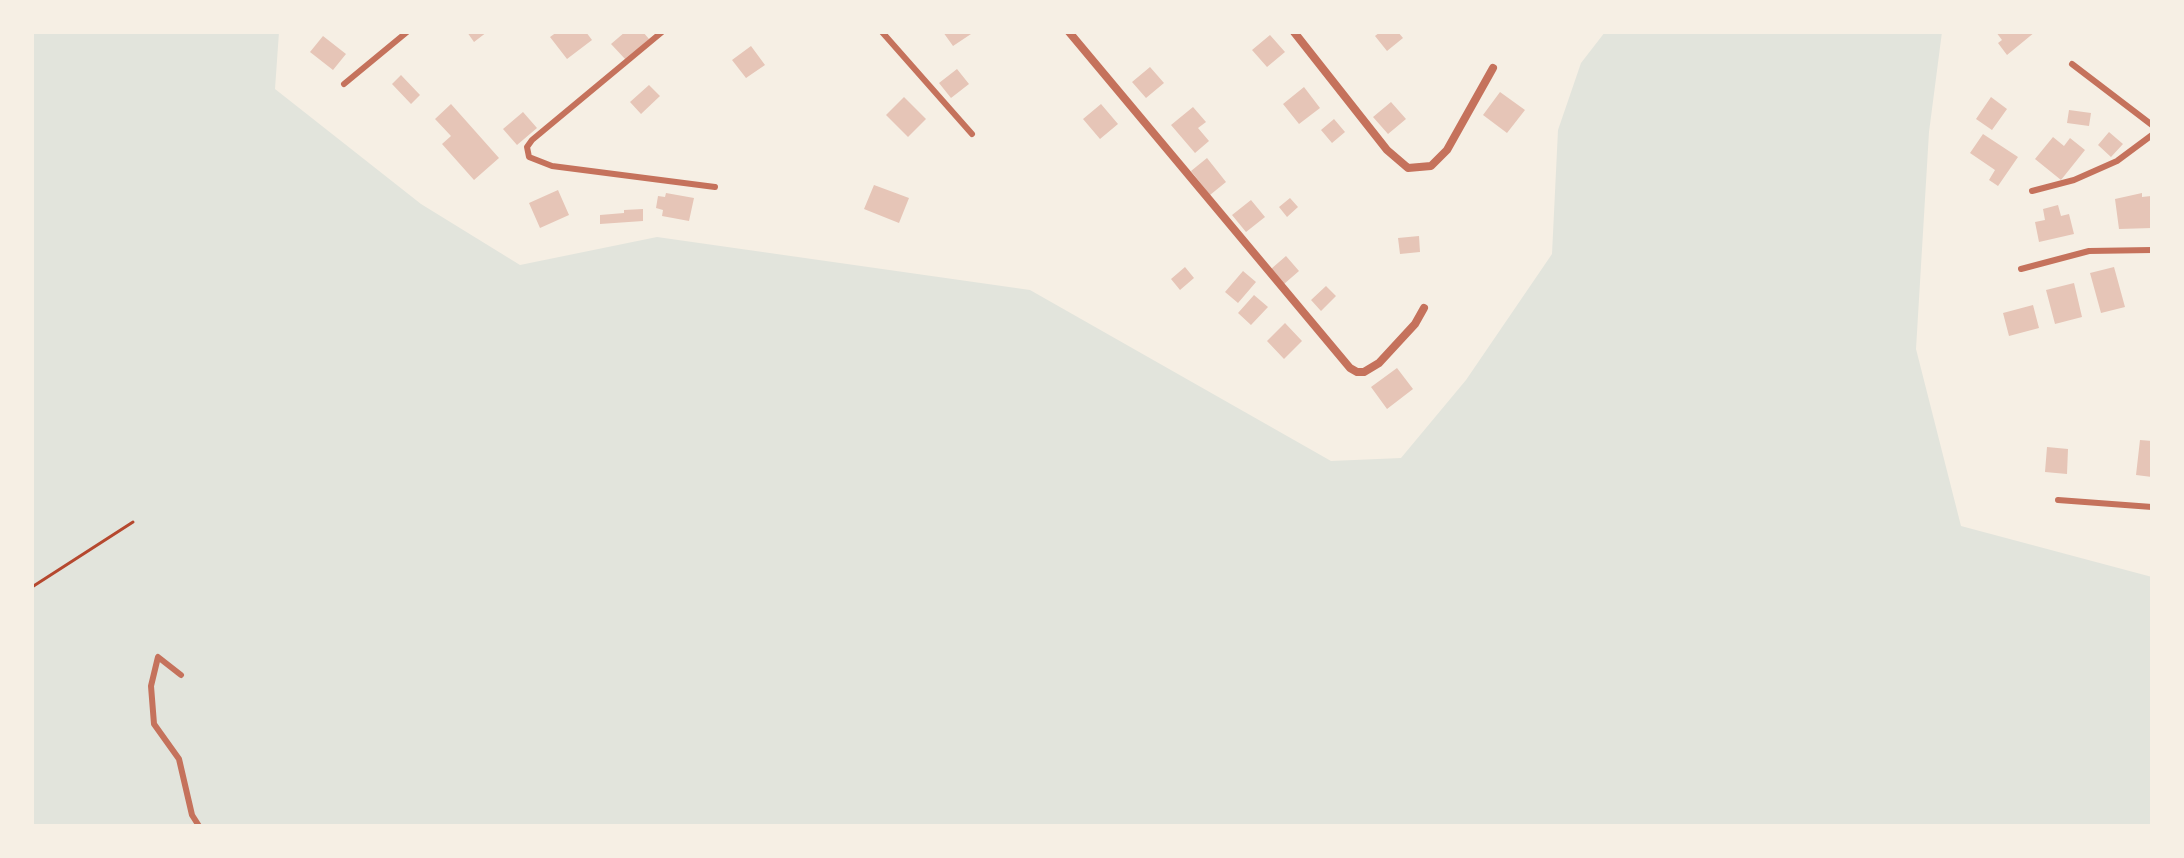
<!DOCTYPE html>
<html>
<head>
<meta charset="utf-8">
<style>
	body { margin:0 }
	#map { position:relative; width:2184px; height:858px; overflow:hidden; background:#f6efe4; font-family:Helvetica,sans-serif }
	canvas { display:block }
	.frame { position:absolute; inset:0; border:34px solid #f6efe4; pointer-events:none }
</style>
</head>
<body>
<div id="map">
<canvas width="2184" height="858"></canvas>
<div class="frame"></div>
</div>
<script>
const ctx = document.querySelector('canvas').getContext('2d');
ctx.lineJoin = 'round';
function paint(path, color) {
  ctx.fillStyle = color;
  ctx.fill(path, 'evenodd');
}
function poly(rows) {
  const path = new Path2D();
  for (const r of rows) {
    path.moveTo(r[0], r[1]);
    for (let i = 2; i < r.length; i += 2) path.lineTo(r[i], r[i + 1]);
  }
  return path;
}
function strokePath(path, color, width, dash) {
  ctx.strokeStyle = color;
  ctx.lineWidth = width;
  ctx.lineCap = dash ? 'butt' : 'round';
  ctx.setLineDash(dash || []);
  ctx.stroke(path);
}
paint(poly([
	[32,32,279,32,275,89,421,204,520,265,657,237,1030,290,1331,461,1401,458,1466,380,1552,254,1558,130,1581,63,1605,32,1942,32,1929,132,1916,349,1961,526,2152,577,2152,826,32,826]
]), '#e2e4dc');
paint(poly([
	[467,32,487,32,474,42],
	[557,32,586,32,592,40,567,59,550,37],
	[625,32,643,32,649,39,626,60,611,44],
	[943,32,974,32,953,46],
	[1380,32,1398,32,1403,38,1387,51,1375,36],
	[1996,32,2035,32,2007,55,1998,43,2002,40],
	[1270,35,1285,52,1267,67,1252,50],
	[323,36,346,54,333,70,310,52],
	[751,46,765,65,746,78,732,60],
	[1150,67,1164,83,1146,98,1132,82],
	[957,69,969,84,951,98,939,83],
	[401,75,420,95,411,104,392,84],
	[649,85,660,96,641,114,630,102],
	[1304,87,1320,108,1299,124,1283,104],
	[1500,92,1525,110,1507,133,1483,115],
	[904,97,926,119,908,137,886,115],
	[1991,97,2007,109,1992,130,1976,119],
	[1391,102,1406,119,1388,134,1373,117],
	[451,104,499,158,474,180,442,144,451,136,435,119],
	[1101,104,1118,124,1100,139,1083,119],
	[1193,107,1206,122,1198,128,1209,141,1195,153,1171,125],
	[2069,110,2091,113,2089,126,2067,123],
	[523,112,537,128,517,145,503,129],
	[1334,119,1345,132,1332,143,1321,130],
	[2109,132,2123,144,2111,157,2098,145],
	[1983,134,2018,157,1998,186,1989,180,1995,170,1970,153],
	[2053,137,2064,146,2070,138,2085,150,2061,180,2035,159],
	[1207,158,1226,182,1210,195,1191,171],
	[874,185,909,198,899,223,864,209],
	[558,190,569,215,540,228,529,203],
	[666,193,694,198,689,221,662,216,663,210,656,208,658,196,665,197],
	[2142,193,2142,197,2151,196,2152,228,2119,229,2115,199],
	[1290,198,1298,207,1287,217,1279,207],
	[1251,200,1265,217,1246,232,1232,215],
	[2058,205,2061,216,2069,214,2074,234,2039,242,2035,222,2045,220,2043,209],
	[643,209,643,221,600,224,600,215,624,213,624,210],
	[1419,236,1420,252,1400,254,1398,238],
	[1286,256,1299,271,1284,284,1271,269],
	[1185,267,1194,278,1180,290,1171,279],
	[2114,267,2125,307,2101,313,2090,273],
	[1243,271,1256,282,1238,303,1225,292],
	[2074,283,2082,317,2055,324,2046,290],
	[1326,286,1336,296,1321,311,1311,300],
	[1254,295,1268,307,1251,325,1238,313],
	[2033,305,2039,328,2009,336,2003,313],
	[1285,323,1302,341,1284,359,1267,341],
	[1397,368,1413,389,1387,409,1371,387],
	[2140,440,2152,441,2152,477,2136,475],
	[2047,447,2068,449,2067,474,2045,472]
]), '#e6c5b7');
strokePath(poly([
	[32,587,133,522]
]), '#b5482f', 3);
strokePath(poly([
	[662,32,532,140,527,147,529,157,552,166,715,187],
	[882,32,972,134],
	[2072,64,2152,125],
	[344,84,407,32],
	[2032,191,2074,180,2117,161,2152,135],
	[2021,269,2089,251,2152,250],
	[2058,500,2152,507],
	[181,675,158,657,151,686,154,724,179,759,192,815,199,826]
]), '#c5725c', 6);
strokePath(poly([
	[1069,32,1350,368,1357,372,1364,372,1379,363,1415,324,1424,308],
	[1294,32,1387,150,1408,168,1431,166,1447,150,1493,68]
]), '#c5725c', 8);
</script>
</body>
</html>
